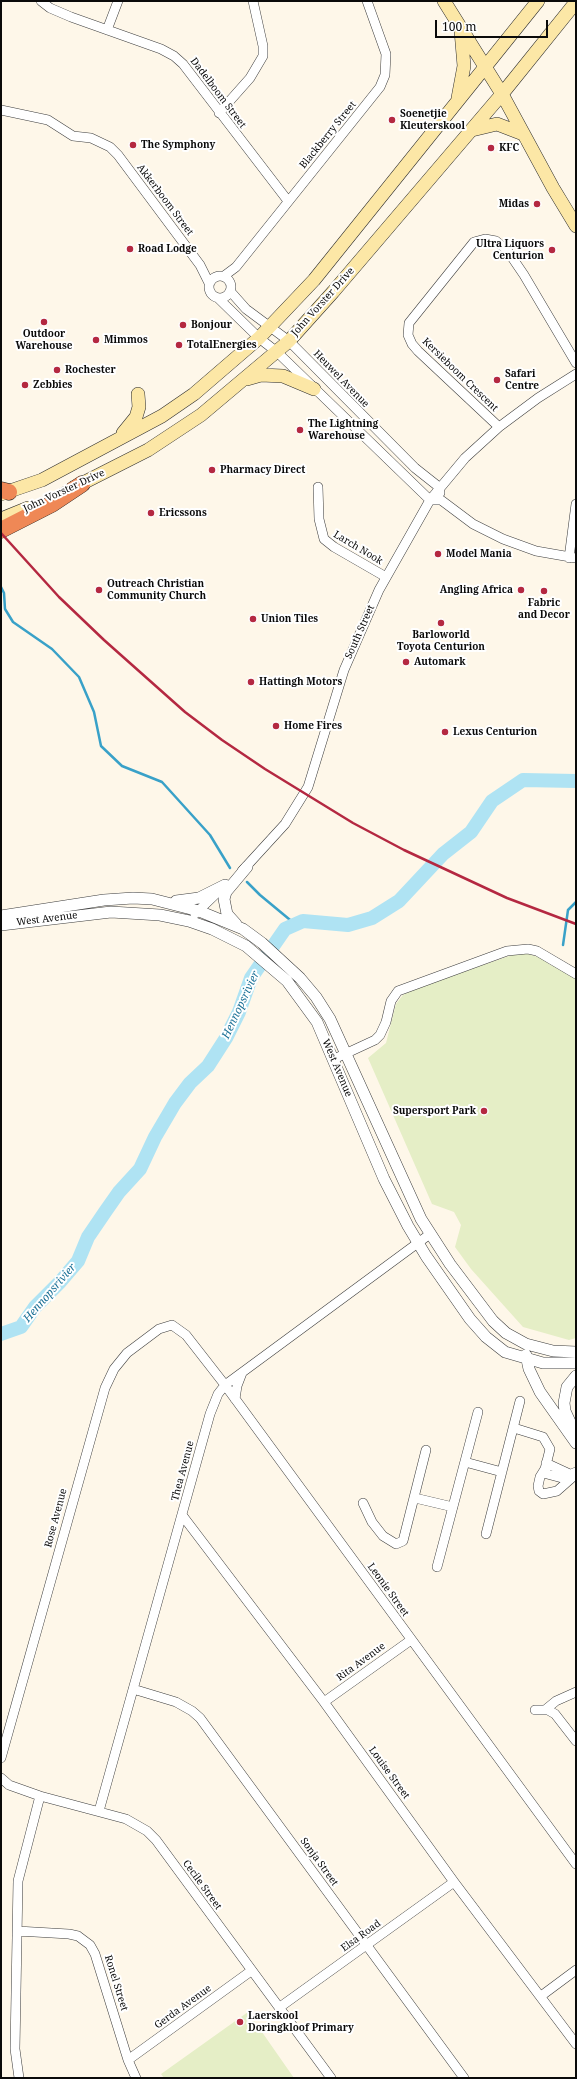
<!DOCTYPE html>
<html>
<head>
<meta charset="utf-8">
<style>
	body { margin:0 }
	#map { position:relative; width:577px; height:2079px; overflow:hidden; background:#fef7e9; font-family:"Noto Serif",serif }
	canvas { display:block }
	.frame { position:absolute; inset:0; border:2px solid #0a0a0a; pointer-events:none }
	.scale { position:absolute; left:435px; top:20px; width:113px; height:18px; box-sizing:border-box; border:2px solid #0a0a0a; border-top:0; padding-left:5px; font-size:12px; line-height:14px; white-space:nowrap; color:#0a0a0a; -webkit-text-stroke:3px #fff; paint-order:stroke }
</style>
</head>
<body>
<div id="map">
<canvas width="577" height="2079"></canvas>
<div class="frame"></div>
<div class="scale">100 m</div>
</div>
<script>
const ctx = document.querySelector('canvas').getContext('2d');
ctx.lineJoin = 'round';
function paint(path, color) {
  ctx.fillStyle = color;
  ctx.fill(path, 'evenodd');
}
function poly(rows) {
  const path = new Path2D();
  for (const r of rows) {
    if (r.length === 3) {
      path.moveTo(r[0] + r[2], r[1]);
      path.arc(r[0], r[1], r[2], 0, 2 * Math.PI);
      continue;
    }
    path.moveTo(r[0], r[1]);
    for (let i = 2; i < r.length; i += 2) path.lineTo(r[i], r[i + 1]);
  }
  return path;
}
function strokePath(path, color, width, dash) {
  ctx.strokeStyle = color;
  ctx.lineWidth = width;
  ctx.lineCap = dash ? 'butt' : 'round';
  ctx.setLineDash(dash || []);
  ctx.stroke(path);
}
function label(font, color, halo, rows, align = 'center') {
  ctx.font = font + ' "Noto Serif",serif';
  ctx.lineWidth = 4;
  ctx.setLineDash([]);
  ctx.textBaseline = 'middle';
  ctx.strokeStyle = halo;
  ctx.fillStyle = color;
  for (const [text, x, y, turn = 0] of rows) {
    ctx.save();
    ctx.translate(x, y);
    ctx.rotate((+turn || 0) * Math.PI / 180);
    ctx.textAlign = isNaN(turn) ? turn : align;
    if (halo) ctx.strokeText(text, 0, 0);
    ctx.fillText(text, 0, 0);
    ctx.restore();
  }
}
paint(poly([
	[515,954,528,954,541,958,552,966,557,958,576,970,576,1338,569,1340,523,1327,471,1269,455,1247,461,1225,454,1212,432,1204,368,1058,386,1043,396,1004,403,995,414,989],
	[248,2012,294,2078,164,2078,161,2074]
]), '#e5eec6');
strokePath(poly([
	[1,587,4,593,5,609,13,622,52,649,79,677,94,712,101,746,122,766,162,782,210,835,230,868],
	[247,882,260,895,295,924],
	[563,945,568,910,576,902]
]), '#39a1c8', 2.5);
strokePath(poly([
	[1,1334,21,1327,35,1307,60,1282,78,1261,88,1237,105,1212,119,1192,140,1169,155,1137,175,1103,190,1083,208,1066,226,1038,239,1012,251,978,285,929,303,921,348,925,372,918,399,901,443,854,471,832,492,801,523,780,576,781]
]), '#afe3f3', 14);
const minor = poly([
	[41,1,50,8,71,17,161,49,174,56,183,64,288,201],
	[107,30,118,1],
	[1,110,48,120,73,136,91,138,110,147,118,155,200,265,209,283],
	[219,113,250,78,263,56,263,46,253,1],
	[220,287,11],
	[224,276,236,267,380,87,385,75,386,54,367,1],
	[230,291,246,309,289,341,415,468,439,487,440,493],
	[218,298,259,338,277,352,430,500,441,500,473,524,503,539,536,551,576,558],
	[499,427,418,351,412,344,408,335,409,323,474,242,485,239,496,241,507,250,524,275,576,363],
	[318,487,319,519,324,539,334,547,386,577],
	[569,558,576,504],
	[242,871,285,824,308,787,344,670,379,590,430,500,465,458,499,427,538,398,576,374],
	[195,914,220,890],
	[334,1059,375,1040,380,1035,386,1022,391,1001,398,991,507,951,528,949,537,951,576,974],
	[235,1399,237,1386,242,1373],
	[514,1428,543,1437,550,1449,545,1469,547,1474,562,1478,576,1472],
	[465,1462,502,1472],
	[546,1463,572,1475],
	[545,1469,540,1477,538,1486,539,1491,543,1494,557,1491,574,1476],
	[415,1498,453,1507],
	[363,1503,372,1522,383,1536,396,1544,403,1541,426,1450],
	[182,1515,324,1702,454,1882,576,2044],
	[486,1534,520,1401],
	[437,1567,478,1412],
	[133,1689,176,1702,192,1711,200,1718,464,2078],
	[324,1702,411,1640],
	[535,1710,548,1710,555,1714,576,1741],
	[545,1710,556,1701,576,1692],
	[1,1758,105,1388,114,1369,127,1353,159,1329,172,1325,186,1335,225,1385,576,1864],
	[1,1778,9,1785,40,1796,126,1819,147,1831,156,1840,331,2078],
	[99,1811,210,1414,218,1394,225,1385,430,1234],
	[17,1931,69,1934,78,1936,90,1945,95,1954,128,2060,136,2078],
	[541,1996,576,1970],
	[280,2007,454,1882],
	[128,2060,251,1971],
	[19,2078,15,2049,18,1881,40,1796]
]);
const tertiary = poly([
	[176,901,199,898,225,885],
	[1,916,104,900,133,898,152,899,199,911,243,929,262,943,300,978,316,997,330,1019,421,1219,450,1264,493,1321,506,1333,526,1344,553,1351,576,1352],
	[236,924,227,914,224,899,226,892,247,867],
	[1,925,111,912,160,915,189,921,212,929,246,946,287,981,317,1022,384,1179,408,1226,426,1256,470,1319,486,1337,505,1352,543,1363,576,1363],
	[526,1355,529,1369,540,1392,576,1443],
	[576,1435,565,1411,564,1403,567,1387,576,1376]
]);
const secondary = poly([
	[444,1,502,94,553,188,576,226],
	[458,98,464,66,461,31],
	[472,130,497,124,523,134],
	[247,379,261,375,283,376,314,389],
	[123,433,136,417,139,407,138,394],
	[73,488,148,450,201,415,289,341,333,292,502,94,576,2],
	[1,494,42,480,162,416,194,394,259,338,314,280,538,1],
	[1,519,28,508]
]);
const motorway = poly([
	[1,490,9,492],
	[1,530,52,504,82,484]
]);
strokePath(minor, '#3d3d3d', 10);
strokePath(tertiary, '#3d3d3d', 12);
strokePath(secondary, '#2c2c2c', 14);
strokePath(motorway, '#1b1b1b', 17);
strokePath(minor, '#fff', 9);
strokePath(tertiary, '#fff', 11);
strokePath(secondary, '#fce7a6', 13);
strokePath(motorway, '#ef8856', 16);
strokePath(poly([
	[1,533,59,597,104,640,185,712,222,740,265,769,353,823,404,850,507,898,576,924]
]), '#b42841', 2.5);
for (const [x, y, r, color] of [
	[392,120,4,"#b42841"],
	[133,145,4,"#b42841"],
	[491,148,4,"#b42841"],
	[537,204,4,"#b42841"],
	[130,249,4,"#b42841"],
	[552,250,4,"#b42841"],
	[44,322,4,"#b42841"],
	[183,325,4,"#b42841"],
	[96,340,4,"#b42841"],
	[179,345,4,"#b42841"],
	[57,370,4,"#b42841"],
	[497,380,4,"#b42841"],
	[25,385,4,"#b42841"],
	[300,430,4,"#b42841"],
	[212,470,4,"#b42841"],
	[151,513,4,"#b42841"],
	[438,554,4,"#b42841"],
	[99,590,4,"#b42841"],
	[521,590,4,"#b42841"],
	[544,591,4,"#b42841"],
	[253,619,4,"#b42841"],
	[441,623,4,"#b42841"],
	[406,662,4,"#b42841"],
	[251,682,4,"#b42841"],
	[276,726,4,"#b42841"],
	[445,732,4,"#b42841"],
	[484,1111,4,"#b42841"],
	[240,2022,4,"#b42841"]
]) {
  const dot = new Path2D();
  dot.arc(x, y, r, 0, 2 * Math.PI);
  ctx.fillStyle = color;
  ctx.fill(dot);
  strokePath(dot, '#fff', 1.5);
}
label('10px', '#0a0a0a', '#fff', [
	["Dadelboom Street",218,93,53],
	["Blackberry Street",328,135,-51],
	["Akkerboom Street",165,200,53],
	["John Vorster Drive",323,302,-48],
	["Kersieboom Crescent",460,375,44],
	["Heuwel Avenue",341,379,46],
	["John Vorster Drive",64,491,-25],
	["Larch Nook",358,548,31],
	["South Street",360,632,-66],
	["West Avenue",47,919,-7],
	["West Avenue",337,1068,67],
	["Thea Avenue",183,1471,-75],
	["Rose Avenue",56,1518,-75],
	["Leonie Street",388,1590,54],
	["Rita Avenue",361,1662,-36],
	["Louise Street",389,1773,54],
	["Sonja Street",319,1862,54],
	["Cecile Street",202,1885,54],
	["Elsa Road",361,1936,-36],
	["Ronel Street",116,1983,73],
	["Gerda Avenue",183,2007,-36]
]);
label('bold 10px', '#0a0a0a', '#fff', [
	["Soenetjie",400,114],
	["Kleuterskool",400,126],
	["The Symphony",141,145],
	["KFC",499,148],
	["Midas",529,204,"right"],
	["Ultra Liquors",544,244,"right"],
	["Centurion",544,256,"right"],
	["Road Lodge",138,249],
	["Bonjour",191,325],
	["Outdoor",44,334,"center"],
	["Warehouse",44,346,"center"],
	["Mimmos",104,340],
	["TotalEnergies",187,345],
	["Rochester",65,370],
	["Safari",505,374],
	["Centre",505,386],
	["Zebbies",33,385],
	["The Lightning",308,424],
	["Warehouse",308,436],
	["Pharmacy Direct",220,470],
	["Ericssons",159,513],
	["Model Mania",446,554],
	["Outreach Christian",107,584],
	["Community Church",107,596],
	["Angling Africa",513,590,"right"],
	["Fabric",544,603,"center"],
	["and Decor",544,615,"center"],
	["Union Tiles",261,619],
	["Barloworld",441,635,"center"],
	["Toyota Centurion",441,647,"center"],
	["Automark",414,662],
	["Hattingh Motors",259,682],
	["Home Fires",284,726],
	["Lexus Centurion",453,732],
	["Supersport Park",476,1111,"right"],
	["Laerskool",248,2016],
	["Doringkloof Primary",248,2028]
], 'left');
label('italic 11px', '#1a7096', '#fff', [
	["Hennopsrivier",241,1005,-65],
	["Hennopsrivier",50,1293,-49]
]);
</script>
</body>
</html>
